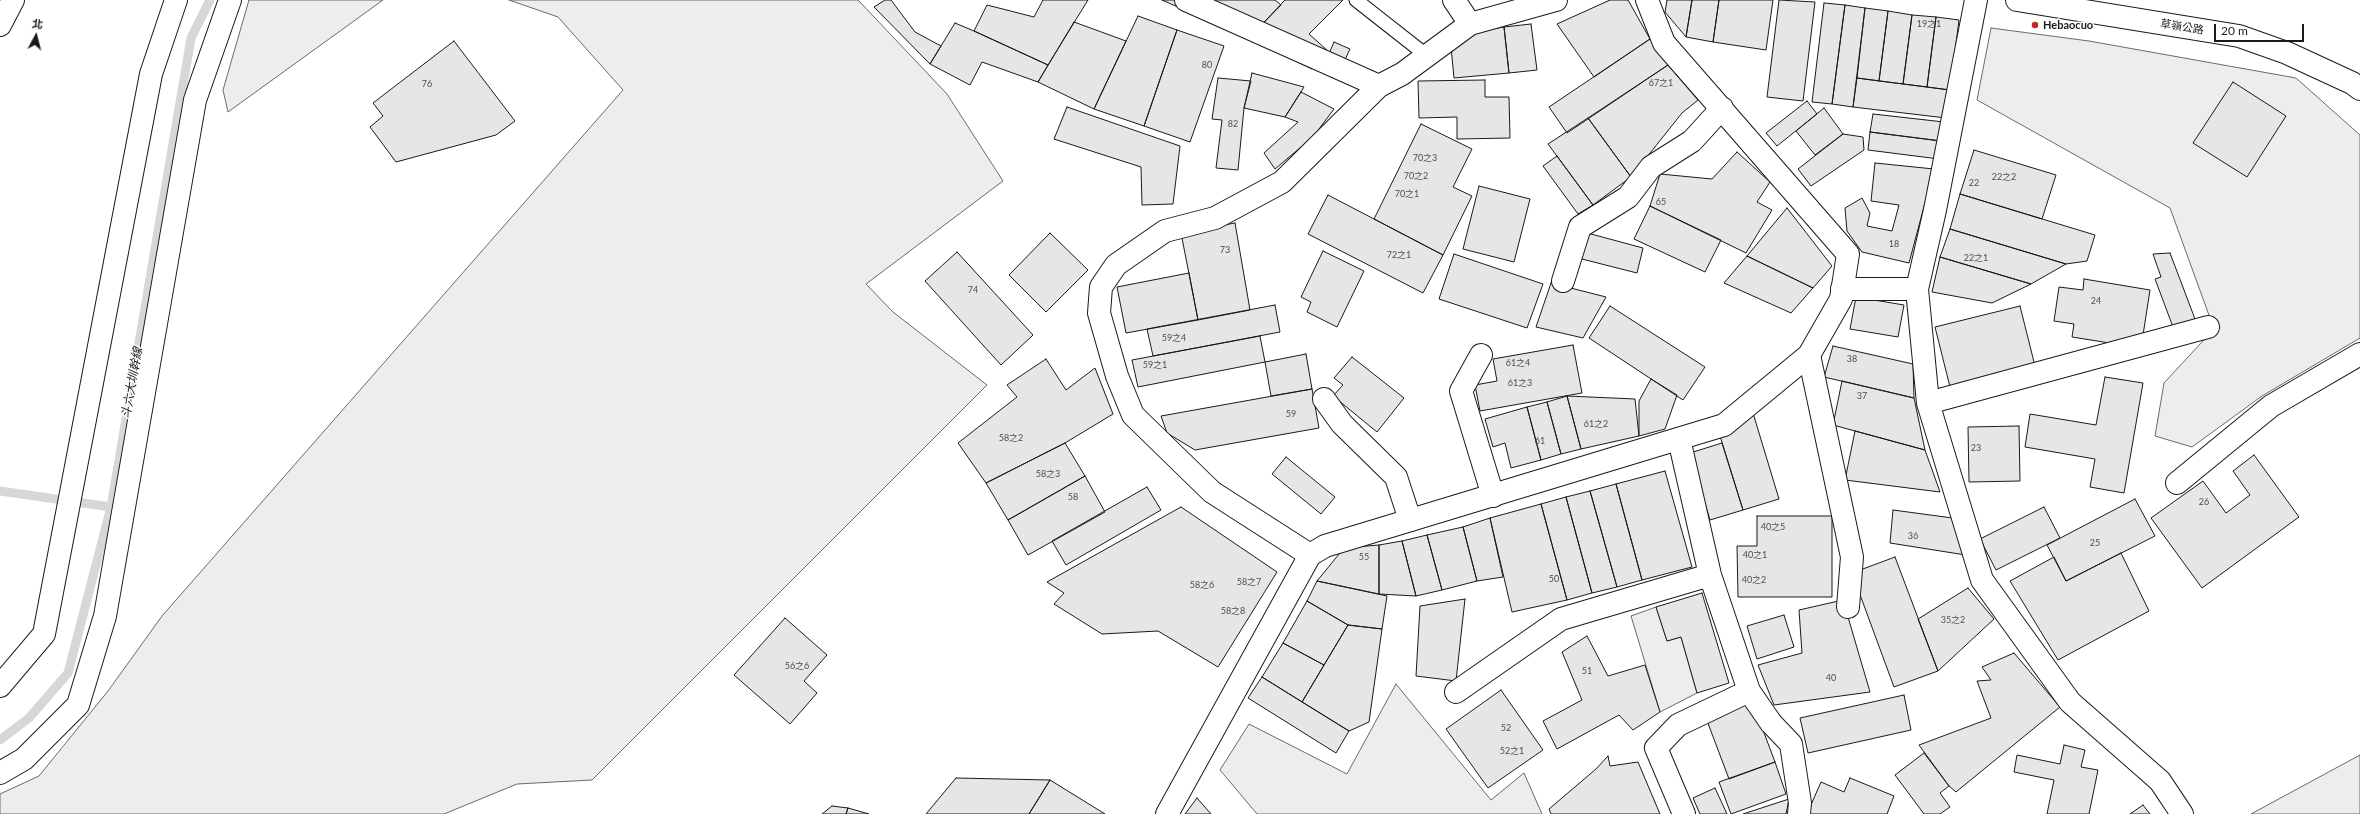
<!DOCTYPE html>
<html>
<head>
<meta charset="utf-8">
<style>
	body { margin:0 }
	#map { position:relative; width:2360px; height:814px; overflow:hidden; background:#fff; font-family:Lato,"Noto Sans TC",sans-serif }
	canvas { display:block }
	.north { position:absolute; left:16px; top:16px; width:40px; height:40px; -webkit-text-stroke:3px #fff; paint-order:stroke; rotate:7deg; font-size:11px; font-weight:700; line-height:16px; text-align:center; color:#1a1a1a }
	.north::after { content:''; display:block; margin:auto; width:14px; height:18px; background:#1a1a1a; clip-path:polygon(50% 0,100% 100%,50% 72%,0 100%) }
	.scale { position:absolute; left:2214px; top:24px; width:90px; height:18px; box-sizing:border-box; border:2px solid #1a1a1a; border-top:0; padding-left:5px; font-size:12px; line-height:14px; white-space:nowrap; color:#1a1a1a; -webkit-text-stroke:3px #fff; paint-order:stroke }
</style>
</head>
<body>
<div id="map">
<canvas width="2360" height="814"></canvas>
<div class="north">北</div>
<div class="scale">20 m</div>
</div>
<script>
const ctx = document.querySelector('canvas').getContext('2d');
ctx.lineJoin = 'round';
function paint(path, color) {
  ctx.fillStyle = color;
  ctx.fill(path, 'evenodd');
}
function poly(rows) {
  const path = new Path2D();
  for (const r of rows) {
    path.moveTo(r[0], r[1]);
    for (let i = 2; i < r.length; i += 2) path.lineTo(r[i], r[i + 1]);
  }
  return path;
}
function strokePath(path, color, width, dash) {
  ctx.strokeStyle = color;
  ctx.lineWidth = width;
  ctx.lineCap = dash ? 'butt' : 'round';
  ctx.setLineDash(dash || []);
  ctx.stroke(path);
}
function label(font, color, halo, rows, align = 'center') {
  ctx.font = font + ' Lato,"Noto Sans TC",sans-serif';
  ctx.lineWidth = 3;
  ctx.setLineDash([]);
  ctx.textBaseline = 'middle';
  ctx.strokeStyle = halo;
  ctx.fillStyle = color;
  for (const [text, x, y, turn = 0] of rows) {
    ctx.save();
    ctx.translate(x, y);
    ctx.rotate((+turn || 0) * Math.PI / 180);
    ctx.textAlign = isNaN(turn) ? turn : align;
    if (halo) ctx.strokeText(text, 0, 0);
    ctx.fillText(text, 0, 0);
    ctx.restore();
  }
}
const built = poly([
	[249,0,383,0,228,112,223,90,249,0],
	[509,0,858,0,947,94,1003,181,866,284,893,312,987,385,592,780,517,784,444,814,0,814,0,794,39,776,108,691,162,616,623,90,558,17,509,0],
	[1991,28,2089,41,2296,78,2360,135,2360,338,2262,396,2192,447,2155,436,2164,383,2214,329,2170,208,1977,100,1991,28],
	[1656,607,1667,641,1681,637,1697,693,1660,712,1631,616,1656,607],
	[1396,684,1491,800,1524,773,1542,814,1257,814,1220,770,1249,724,1347,774,1396,684],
	[2360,755,2360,814,2251,814,2360,755]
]);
paint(built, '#ededed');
strokePath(built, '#6a6a6a', 1);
strokePath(poly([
	[0,491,111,507],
	[0,740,29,718,68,673,111,507,191,38,210,0]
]), '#d7d7d7', 9);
const building = poly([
	[885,0,891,0,915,32,941,46,930,64,874,7,885,0],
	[1043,0,1088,0,1048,65,974,31,987,5,1034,17,1043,0],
	[1162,0,1275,0,1281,5,1249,38,1162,0],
	[1285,0,1343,0,1309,34,1328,51,1312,69,1249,38,1285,0],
	[1610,0,1628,0,1650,39,1594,77,1557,24,1610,0],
	[1667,0,1692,0,1686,37,1665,12,1667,0],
	[1692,0,1719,0,1713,42,1686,37,1692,0],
	[1719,0,1773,0,1766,50,1713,42,1719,0],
	[1779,0,1815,2,1803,101,1767,97,1779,0],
	[1824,3,1845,5,1832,104,1812,102,1824,3],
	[1845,5,1865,8,1853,107,1832,104,1845,5],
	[1865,8,1888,11,1879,81,1857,78,1865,8],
	[1888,11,1912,15,1903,84,1879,81,1888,11],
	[1912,15,1936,17,1927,87,1903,84,1912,15],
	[1138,16,1177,30,1144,126,1094,109,1138,16],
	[1936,17,1959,20,1950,90,1927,87,1936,17],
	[1074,22,1126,41,1094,109,1038,82,1074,22],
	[955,23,974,31,1048,65,1038,82,982,62,970,85,930,64,955,23],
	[1531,24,1537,70,1509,73,1504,27,1531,24],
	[1504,27,1509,73,1454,78,1451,47,1480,31,1504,27],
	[1177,30,1224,46,1190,142,1144,126,1177,30],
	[1650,39,1668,65,1567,133,1549,107,1650,39],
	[454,41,515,121,496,135,396,162,370,127,383,116,373,103,454,41],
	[1334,42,1350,49,1343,64,1322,70,1334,42],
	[1668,65,1698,100,1682,113,1631,177,1588,118,1668,65],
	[1252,73,1304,87,1285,117,1244,108,1252,73],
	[1218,78,1251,81,1244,108,1238,170,1216,168,1222,120,1212,119,1218,78],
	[1857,78,1950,90,1946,118,1853,107,1857,78],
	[1485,80,1485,97,1509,97,1510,138,1457,139,1457,117,1419,118,1418,81,1485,80],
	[2233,82,2286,116,2247,177,2193,143,2233,82],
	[1301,92,1334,109,1313,137,1275,169,1264,153,1298,122,1285,117,1301,92],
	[1807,101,1817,114,1777,146,1766,133,1807,101],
	[1067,107,1180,146,1173,204,1142,205,1141,167,1054,139,1067,107],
	[1824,108,1843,134,1815,155,1796,131,1824,108],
	[1873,114,1944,122,1941,141,1870,132,1873,114],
	[1588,118,1631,177,1593,205,1548,144,1588,118],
	[1421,124,1472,149,1453,187,1472,196,1443,255,1374,219,1421,124],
	[1870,132,1941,141,1939,159,1868,150,1870,132],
	[1843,134,1863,137,1864,150,1811,186,1798,169,1843,134],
	[1974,150,2056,175,2042,219,1960,194,1974,150],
	[1737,152,1770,182,1757,202,1772,210,1746,253,1650,206,1660,174,1712,179,1737,152],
	[1557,156,1593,205,1578,214,1543,166,1557,156],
	[1875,163,1934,169,1909,263,1862,252,1847,231,1845,208,1862,198,1870,213,1867,226,1892,231,1899,205,1871,201,1875,163],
	[1479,186,1530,199,1514,262,1463,249,1479,186],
	[1960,194,2095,235,2087,261,2066,264,1950,229,1960,194],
	[1328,195,1443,255,1423,293,1308,234,1328,195],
	[1650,206,1721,240,1705,272,1634,239,1650,206],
	[1787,208,1832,266,1813,288,1747,256,1787,208],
	[1235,223,1250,310,1198,320,1181,233,1235,223],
	[1950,229,2066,264,2031,284,1940,257,1950,229],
	[1580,231,1643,248,1637,273,1574,257,1580,231],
	[1050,233,1088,270,1046,312,1009,275,1050,233],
	[1323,251,1364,271,1337,327,1307,312,1311,302,1301,297,1323,251],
	[957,252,1033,335,1001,365,925,281,957,252],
	[2170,253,2195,319,2173,327,2155,279,2161,277,2153,254,2170,253],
	[1454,254,1543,284,1527,328,1439,299,1454,254],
	[1747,256,1813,288,1791,313,1724,283,1747,256],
	[1940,257,2031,284,1992,303,1932,292,1940,257],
	[1189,273,1198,320,1126,333,1117,287,1189,273],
	[2084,279,2150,290,2141,348,2072,337,2074,324,2054,321,2059,287,2083,290,2084,279],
	[1551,283,1606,297,1583,338,1536,327,1551,283],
	[1856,297,1904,305,1898,337,1850,329,1856,297],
	[1275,305,1280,332,1153,356,1147,329,1275,305],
	[1610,306,1705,367,1683,400,1589,338,1610,306],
	[2020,306,2035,366,1950,387,1935,327,2020,306],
	[1260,336,1265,362,1138,387,1132,360,1260,336],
	[1573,345,1582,393,1480,411,1475,385,1497,381,1493,359,1573,345],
	[1833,346,1913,364,1914,398,1824,377,1833,346],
	[1306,354,1312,389,1271,396,1265,362,1306,354],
	[1352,357,1404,398,1377,432,1333,396,1343,385,1334,378,1352,357],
	[1046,359,1066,390,1095,368,1113,414,1065,443,986,483,958,443,1017,397,1007,385,1046,359],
	[2105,377,2143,383,2124,493,2090,487,2095,459,2025,447,2030,414,2096,425,2105,377],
	[1651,379,1677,395,1665,429,1639,436,1639,401,1651,379],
	[1842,381,1914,398,1925,450,1833,425,1842,381],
	[1312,389,1319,428,1195,450,1167,433,1161,416,1312,389],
	[1567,396,1581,449,1561,454,1547,402,1567,396],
	[1567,396,1635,399,1639,436,1581,449,1567,396],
	[1547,402,1561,454,1541,460,1527,407,1547,402],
	[1527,407,1541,460,1511,468,1505,443,1493,447,1485,419,1527,407],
	[1753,413,1779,499,1743,510,1716,423,1753,413],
	[2019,426,2020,481,1969,482,1968,427,2019,426],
	[1855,431,1925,450,1940,492,1845,480,1855,431],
	[1065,443,1085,476,1008,520,986,483,1065,443],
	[1722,443,1743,510,1710,520,1690,453,1722,443],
	[2254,455,2299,517,2202,588,2151,518,2203,481,2226,513,2250,495,2233,471,2254,455],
	[1286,457,1335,497,1321,514,1272,474,1286,457],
	[1665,471,1692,567,1642,580,1616,484,1665,471],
	[1085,476,1105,512,1028,555,1008,520,1085,476],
	[1616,484,1642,580,1617,587,1590,491,1616,484],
	[1147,487,1161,510,1066,565,1052,541,1147,487],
	[1590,491,1617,587,1592,593,1566,497,1590,491],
	[1566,497,1592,593,1567,600,1541,504,1566,497],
	[2135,499,2155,536,2066,581,2047,545,2135,499],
	[1541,504,1567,600,1512,612,1490,518,1541,504],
	[1181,507,1277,572,1218,667,1158,631,1102,634,1054,604,1064,593,1047,582,1181,507],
	[2044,507,2060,538,1996,570,1980,539,2044,507],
	[1893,510,1960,519,1972,556,1890,543,1893,510],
	[1757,516,1832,516,1832,597,1738,597,1737,546,1757,546,1757,516],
	[1490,518,1503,577,1477,581,1463,527,1490,518],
	[1463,527,1477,581,1442,590,1427,535,1463,527],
	[1427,535,1442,590,1416,596,1402,541,1427,535],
	[1402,541,1416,596,1379,594,1379,545,1402,541],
	[1379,545,1379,594,1317,581,1344,548,1379,545],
	[2121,553,2149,611,2058,660,2010,581,2054,557,2066,581,2121,553],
	[1895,557,1938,671,1894,687,1852,573,1895,557],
	[1317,581,1387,596,1382,629,1348,625,1307,601,1317,581],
	[1968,588,1994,619,1938,671,1918,619,1968,588],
	[1702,593,1729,683,1697,693,1681,637,1667,641,1656,607,1702,593],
	[1465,599,1456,681,1416,676,1420,606,1465,599],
	[1843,600,1870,692,1774,705,1758,665,1802,653,1799,610,1843,600],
	[1307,601,1348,625,1324,665,1283,643,1307,601],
	[1784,615,1794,647,1757,659,1747,626,1784,615],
	[785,618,827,655,804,681,817,693,790,724,734,675,785,618],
	[1348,625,1382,629,1369,722,1349,731,1302,702,1348,625],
	[1587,636,1608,676,1645,665,1660,712,1633,730,1619,715,1557,749,1543,721,1582,700,1562,652,1587,636],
	[1283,643,1324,665,1302,702,1262,677,1283,643],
	[2014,653,2060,707,1956,792,1949,786,1919,745,1991,718,1977,681,1991,680,1982,667,2014,653],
	[1262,677,1349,731,1336,753,1248,698,1262,677],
	[1501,690,1543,750,1488,788,1446,729,1501,690],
	[1904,695,1911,730,1808,753,1800,718,1904,695],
	[1752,701,1775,762,1729,779,1706,718,1752,701],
	[2064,745,2085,750,2081,767,2098,770,2089,814,2047,814,2054,780,2014,772,2017,755,2060,764,2064,745],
	[1924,753,1949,786,1940,793,1950,807,1940,814,1924,814,1895,775,1924,753],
	[1608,756,1610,766,1638,762,1660,814,1551,814,1549,809,1596,769,1608,756],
	[1775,762,1786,794,1731,814,1719,782,1775,762],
	[956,778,1050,780,1029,814,926,814,956,778],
	[1850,778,1894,796,1887,814,1807,814,1821,782,1844,792,1850,778],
	[1050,780,1105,814,1029,814,1050,780],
	[1715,788,1727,814,1700,814,1693,798,1715,788],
	[1197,798,1211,814,1185,814,1197,798],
	[1789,799,1786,814,1743,814,1789,799],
	[2143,805,2150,814,2130,814,2143,805],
	[832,806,848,808,846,814,822,814,832,806],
	[848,808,869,814,846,814,848,808]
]);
paint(building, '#e6e6e6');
strokePath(building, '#1a1a1a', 1);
const service = poly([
	[1356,0,1426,55]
]);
const minor = poly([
	[1186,0,1379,86],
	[1454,0,1470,24],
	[1976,0,1935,210,1917,289,1928,403,1982,580,2070,702,2160,781,2182,814],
	[1563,281,1580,227,1628,197,1651,167,1692,141,1722,108],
	[1842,289,1917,289],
	[1481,355,1461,391,1493,496],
	[1809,355,1852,557,1848,607],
	[1324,399,1342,424,1396,477,1410,520],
	[1928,403,2208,327],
	[1679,439,1710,575,1749,691,1771,723,1791,744,1800,803,1799,814],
	[2177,483,2271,406,2360,354],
	[1310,555,1212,492,1133,415,1117,376,1099,313,1101,287,1116,265,1165,231,1215,218,1282,182,1379,86,1402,74,1470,24,1556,0],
	[0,686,44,634,151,74,176,0],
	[1456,692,1561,619,1710,575],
	[0,773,24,759,78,705,105,616,195,100,230,0],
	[1684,814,1656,748,1678,725,1749,691]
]);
const tertiary = poly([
	[1167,814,1310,555,1325,546,1724,425,1809,355,1841,299,1848,254,1664,43,1647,0]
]);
const secondary = poly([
	[2017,0,2239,36,2287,53,2352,83,2360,89]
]);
const motorway = poly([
	[0,25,13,0]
]);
strokePath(service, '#1a1a1a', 15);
strokePath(minor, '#1a1a1a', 24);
strokePath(tertiary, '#1a1a1a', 24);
strokePath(secondary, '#1a1a1a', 24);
strokePath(motorway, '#1a1a1a', 24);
strokePath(service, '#fff', 13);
strokePath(minor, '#fff', 22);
strokePath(tertiary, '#fff', 22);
strokePath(secondary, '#fff', 22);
strokePath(motorway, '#fff', 22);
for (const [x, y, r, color] of [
	[2035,25,4,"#c62828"]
]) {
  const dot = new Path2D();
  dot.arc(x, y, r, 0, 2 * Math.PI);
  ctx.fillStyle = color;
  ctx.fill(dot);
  strokePath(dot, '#fff', 1.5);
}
label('9px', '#4d4d4d', null, [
	["19之1",1929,24],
	["80",1207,65],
	["67之1",1661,83],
	["76",427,84],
	["82",1233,124],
	["70之3",1425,158],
	["70之2",1416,176],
	["22之2",2004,177],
	["22",1974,183],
	["70之1",1407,194],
	["65",1661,202],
	["18",1894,244],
	["73",1225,250],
	["72之1",1399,255],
	["22之1",1976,258],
	["74",973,290],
	["24",2096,301],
	["59之4",1174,338],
	["38",1852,359],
	["61之4",1518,363],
	["59之1",1155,365],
	["61之3",1520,383],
	["37",1862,396],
	["59",1291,414],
	["61之2",1596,424],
	["58之2",1011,438],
	["61",1540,441],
	["23",1976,448],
	["58之3",1048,474],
	["58",1073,497],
	["26",2204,502],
	["40之5",1773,527],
	["36",1913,536],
	["25",2095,543],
	["40之1",1755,555],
	["55",1364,557],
	["50",1554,579],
	["40之2",1754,580],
	["58之7",1249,582],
	["58之6",1202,585],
	["58之8",1233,611],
	["35之2",1953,620],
	["56之6",797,666],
	["51",1587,671],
	["40",1831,678],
	["52",1506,728],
	["52之1",1512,751]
]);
label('bold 11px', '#1a1a1a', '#fff', [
	["Hebaocuo",2043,25]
], 'left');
label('11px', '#1a1a1a', '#fff', [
	["草嶺公路",2182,27,9]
]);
label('italic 12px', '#1a1a1a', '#fff', [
	["斗六大圳幹線",132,383,-80]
]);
</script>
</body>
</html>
